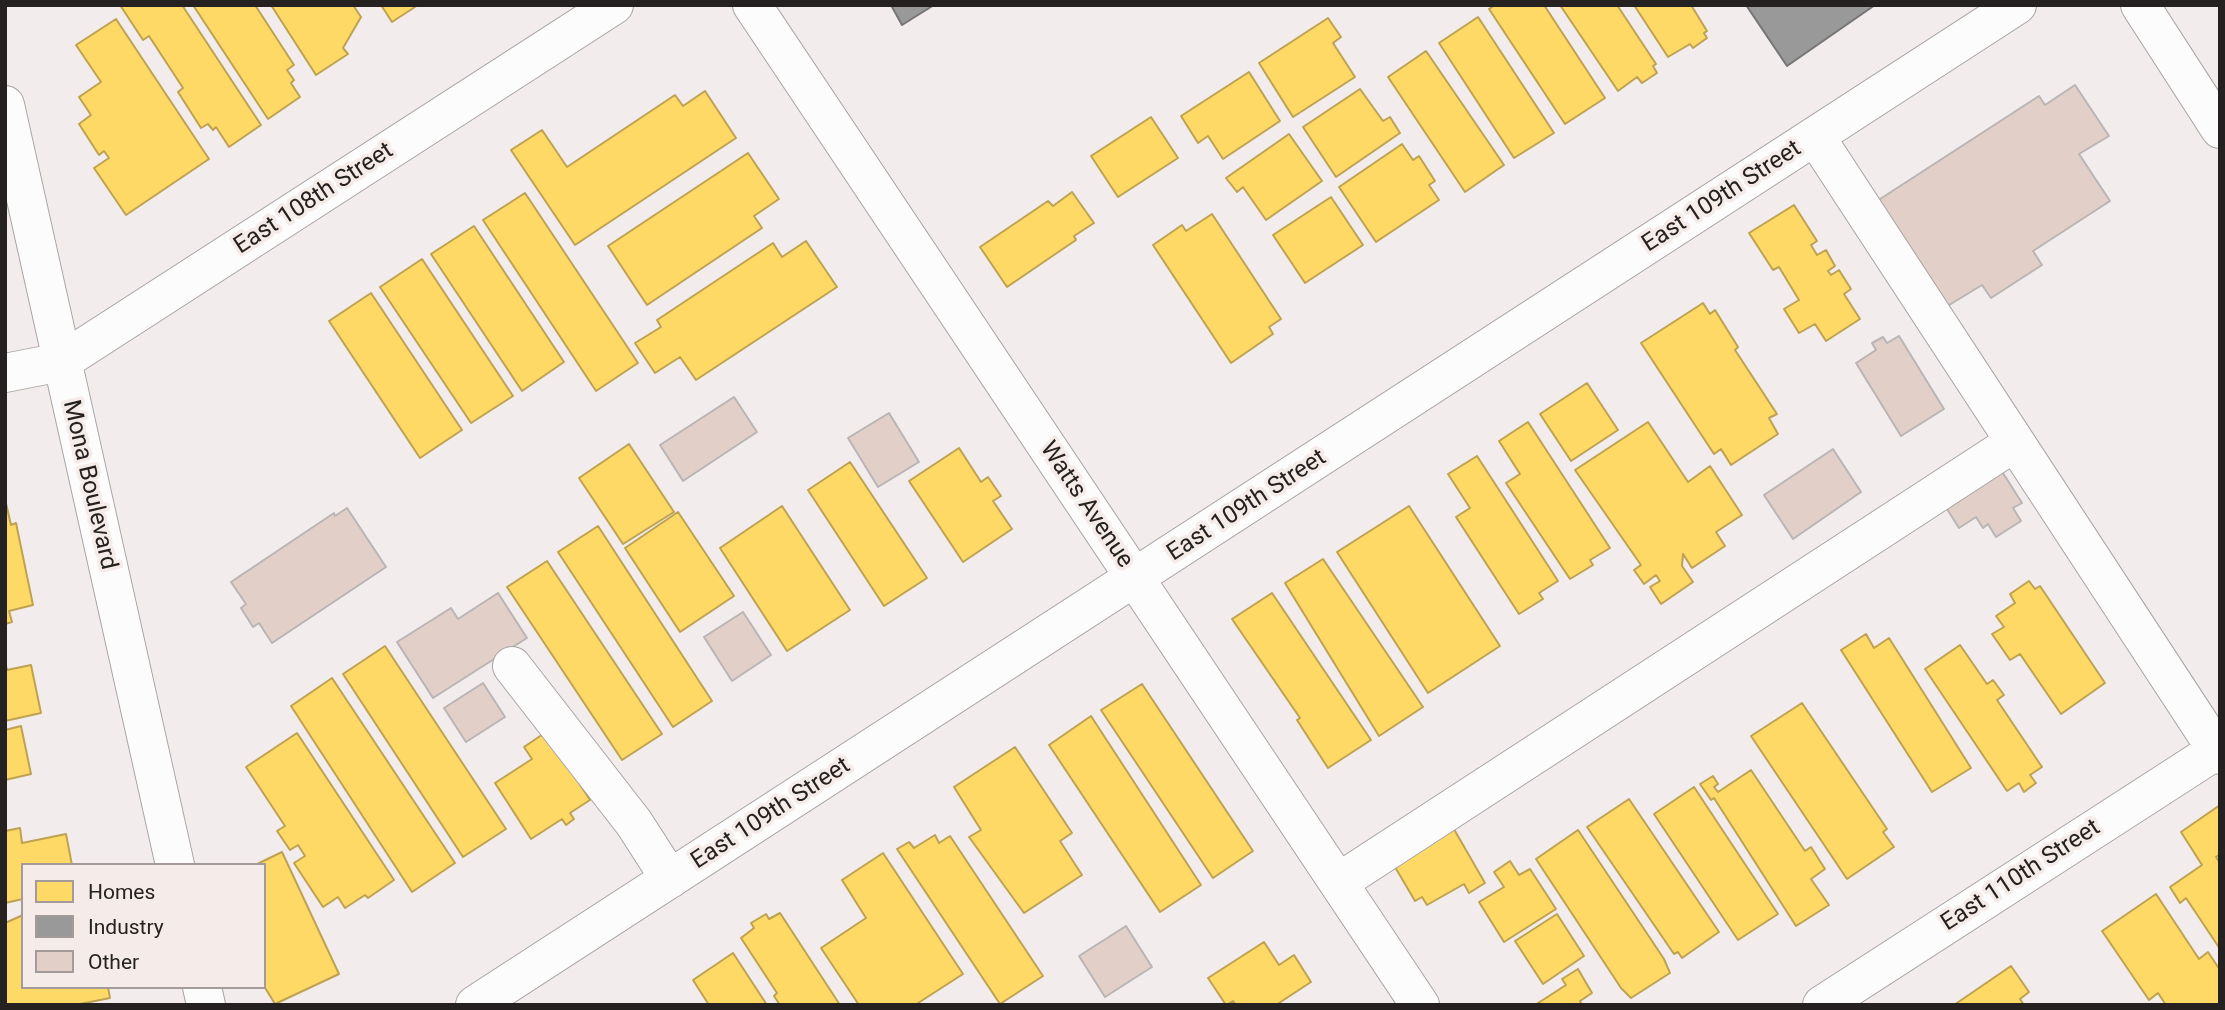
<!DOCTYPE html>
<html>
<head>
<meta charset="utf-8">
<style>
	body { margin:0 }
	#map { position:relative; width:2225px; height:1010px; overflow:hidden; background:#f2edec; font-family:Roboto,sans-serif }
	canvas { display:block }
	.frame { position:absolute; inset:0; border:7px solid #252120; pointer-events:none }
	.legend { position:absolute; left:21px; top:863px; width:245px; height:126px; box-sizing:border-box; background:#f5ece9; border:2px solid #a29b99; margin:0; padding:9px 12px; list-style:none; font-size:21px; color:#252120 }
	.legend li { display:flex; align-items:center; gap:14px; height:35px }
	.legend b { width:35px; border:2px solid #a29b99 }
</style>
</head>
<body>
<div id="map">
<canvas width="2225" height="1010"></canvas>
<div class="frame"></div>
<ul class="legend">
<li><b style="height:19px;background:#ffd966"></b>Homes</li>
<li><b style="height:19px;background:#999"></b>Industry</li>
<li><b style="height:19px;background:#e2cfc8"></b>Other</li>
</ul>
</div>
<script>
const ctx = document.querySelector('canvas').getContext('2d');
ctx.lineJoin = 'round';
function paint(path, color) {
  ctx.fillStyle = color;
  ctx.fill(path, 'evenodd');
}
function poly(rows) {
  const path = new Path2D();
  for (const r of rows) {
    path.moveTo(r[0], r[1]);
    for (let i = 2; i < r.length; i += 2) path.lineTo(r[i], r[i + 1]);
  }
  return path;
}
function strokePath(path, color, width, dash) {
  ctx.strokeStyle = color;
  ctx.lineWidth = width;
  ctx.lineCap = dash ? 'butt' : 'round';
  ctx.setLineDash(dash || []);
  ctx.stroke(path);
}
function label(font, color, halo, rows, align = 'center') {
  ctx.font = font + ' Roboto,sans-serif';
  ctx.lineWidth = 7;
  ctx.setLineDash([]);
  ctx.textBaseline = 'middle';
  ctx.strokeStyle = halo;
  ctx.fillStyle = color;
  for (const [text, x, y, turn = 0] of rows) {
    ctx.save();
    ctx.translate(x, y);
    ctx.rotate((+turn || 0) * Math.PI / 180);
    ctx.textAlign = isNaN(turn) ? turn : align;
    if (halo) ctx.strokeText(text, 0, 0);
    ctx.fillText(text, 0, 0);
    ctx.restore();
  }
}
const homes = poly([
	[120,5,182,5,261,125,229,147,216,127,213,130,208,124,201,128,178,92,183,88,149,36,143,40,120,5],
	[193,5,255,5,294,65,287,70,294,80,291,83,300,97,268,119,193,5],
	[271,5,353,5,361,17,343,48,348,54,316,75,271,5],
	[381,5,418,5,392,22,381,5],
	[1495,5,1544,5,1605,98,1565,124,1489,9,1495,5],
	[1560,5,1617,5,1656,64,1653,66,1657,73,1642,83,1637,77,1618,91,1560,5],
	[1634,5,1691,5,1707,31,1704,33,1707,38,1693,48,1690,44,1668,57,1634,5],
	[1478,17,1554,133,1514,158,1439,43,1478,17],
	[1328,18,1341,37,1333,43,1355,77,1293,117,1259,63,1328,18],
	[116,19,209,159,126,215,94,168,109,158,104,151,99,155,79,124,91,115,79,97,101,82,76,45,116,19],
	[1426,51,1504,165,1465,192,1388,77,1426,51],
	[1249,72,1280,121,1223,159,1208,136,1198,143,1181,116,1249,72],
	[1360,89,1383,121,1390,117,1400,133,1336,177,1303,127,1360,89],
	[705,91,736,138,575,245,511,150,542,130,567,167,675,95,683,106,705,91],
	[1151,117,1178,158,1118,197,1091,156,1151,117],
	[1289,134,1322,181,1266,220,1243,187,1237,192,1226,178,1289,134],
	[1402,144,1413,160,1419,156,1435,181,1429,185,1439,200,1376,242,1339,187,1402,144],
	[748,153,779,199,754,216,762,228,647,305,608,246,748,153],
	[1072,192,1094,223,1074,236,1076,240,1007,287,980,247,1048,201,1053,206,1072,192],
	[525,193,638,363,596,391,483,220,525,193],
	[1331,197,1363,245,1305,283,1273,235,1331,197],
	[1794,205,1817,241,1811,245,1817,255,1826,250,1835,266,1828,271,1831,275,1839,270,1851,289,1844,294,1860,319,1826,341,1815,324,1799,333,1784,309,1799,300,1779,267,1773,270,1749,233,1794,205],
	[1212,214,1281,319,1269,327,1273,334,1231,363,1153,245,1182,225,1186,231,1212,214],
	[474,226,564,362,522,391,431,254,474,226],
	[806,241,837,287,696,380,680,357,655,373,635,343,661,327,657,320,773,243,782,257,806,241],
	[422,259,513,396,471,423,380,287,422,259],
	[371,293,462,430,420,458,329,321,371,293],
	[1703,303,1710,314,1715,310,1738,347,1735,350,1777,414,1769,418,1778,434,1731,465,1721,449,1714,454,1641,343,1703,303],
	[1587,383,1618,430,1571,461,1540,414,1587,383],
	[1528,422,1610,548,1590,560,1593,565,1570,579,1506,483,1520,474,1499,441,1528,422],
	[1648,422,1688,482,1710,466,1742,515,1716,532,1725,546,1692,568,1683,554,1682,566,1693,582,1661,604,1650,587,1660,581,1656,575,1644,584,1634,570,1641,565,1575,470,1648,422],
	[629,444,674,512,623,544,579,478,629,444],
	[959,448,981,482,988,477,1001,496,993,501,1012,529,963,562,909,481,959,448],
	[1477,456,1558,581,1539,593,1543,599,1519,614,1456,517,1470,508,1448,474,1477,456],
	[850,462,927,578,884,606,808,490,850,462],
	[5,499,11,525,16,523,33,605,9,611,12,622,5,624,5,499],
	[782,506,850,610,787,651,720,548,782,506],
	[1409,506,1500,646,1428,693,1337,552,1409,506],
	[678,512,734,596,680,632,625,548,678,512],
	[598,526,712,701,673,727,558,552,598,526],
	[1323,559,1423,707,1379,736,1285,583,1323,559],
	[547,561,662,734,622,760,507,587,547,561],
	[2029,581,2035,589,2040,586,2105,683,2061,714,2020,654,2010,660,1992,634,2004,627,1996,616,2015,603,2010,594,2029,581],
	[1272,593,1371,740,1328,768,1297,720,1300,718,1232,619,1272,593],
	[1866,634,1874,648,1889,638,1971,768,1932,792,1841,650,1866,634],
	[1960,645,1987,684,1993,680,2004,695,1997,700,2042,767,2030,775,2036,783,2024,792,2019,783,2007,791,1925,669,1960,645],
	[385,646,506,829,463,857,343,674,385,646],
	[5,662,7,670,31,665,41,713,5,721,5,662],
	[332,678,455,863,412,892,291,706,332,678],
	[1142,684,1253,851,1213,878,1101,710,1142,684],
	[1802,703,1887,829,1883,832,1894,847,1847,879,1751,736,1802,703],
	[1091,716,1201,885,1160,912,1049,745,1091,716],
	[21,726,31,774,5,780,5,730,21,726],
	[546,732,590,800,570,813,574,819,566,825,562,819,531,839,495,783,532,759,524,747,546,732],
	[297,733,394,880,368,898,365,895,345,908,338,897,323,907,294,863,305,856,298,845,290,850,277,831,285,826,246,767,297,733],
	[1015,747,1072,833,1060,841,1082,875,1024,913,969,837,981,830,954,787,1015,747],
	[1751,770,1805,851,1811,847,1825,869,1811,879,1829,905,1796,926,1714,798,1711,800,1700,784,1713,776,1718,784,1714,787,1718,792,1751,770],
	[1694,787,1778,914,1738,940,1654,814,1694,787],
	[1629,799,1719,932,1682,958,1678,952,1674,954,1587,827,1629,799],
	[2220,805,2220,854,2216,857,2220,863,2220,949,2186,898,2180,903,2170,887,2202,865,2181,832,2220,805],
	[1451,824,1485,883,1469,893,1464,884,1427,905,1422,897,1415,901,1395,867,1451,824],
	[20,828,22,843,66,834,72,865,23,865,23,899,5,903,5,831,20,828],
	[1578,830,1664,959,1670,973,1631,998,1621,988,1536,859,1578,830],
	[935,835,939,843,950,836,1043,976,1000,1004,897,849,909,842,914,848,935,835],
	[282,852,339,974,275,1004,264,986,264,865,255,865,282,852],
	[883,853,963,974,915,1005,859,1005,821,948,866,918,842,880,883,853],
	[1510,861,1519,875,1530,869,1556,909,1504,942,1479,902,1504,887,1494,872,1510,861],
	[2156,894,2199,959,2208,952,2220,970,2220,1005,2166,1005,2158,993,2149,1000,2102,931,2156,894],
	[780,913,840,1005,780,1005,774,996,777,993,741,938,754,928,751,923,766,914,769,919,780,913],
	[1557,914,1584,956,1543,984,1515,941,1557,914],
	[23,915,23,987,108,987,110,998,75,1005,5,1005,5,923,23,915],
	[1264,942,1279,965,1294,955,1311,982,1276,1005,1236,1005,1233,1001,1226,1005,1208,978,1264,942],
	[733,953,767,1005,709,1005,693,980,733,953],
	[2011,966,2029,992,2020,999,2024,1005,1954,1005,2011,966],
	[1578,969,1592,993,1580,1001,1582,1005,1535,1005,1566,985,1562,979,1578,969]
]);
paint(homes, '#ffd966');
strokePath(homes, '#bea251', 2);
const industry = poly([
	[891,5,934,5,902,25,891,5],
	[1746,5,1875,5,1787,66,1746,5]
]);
paint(industry, '#999');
strokePath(industry, '#767575', 2);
const building = poly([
	[2075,85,2109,136,2079,154,2110,201,2033,251,2042,265,1991,298,1982,285,1946,307,1877,201,2039,96,2045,105,2075,85],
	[1899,336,1944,409,1901,436,1856,363,1876,350,1872,343,1883,337,1887,343,1899,336],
	[734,397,757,432,683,481,660,445,734,397],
	[889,413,919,462,878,487,848,438,889,413],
	[1833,449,1861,492,1793,539,1764,495,1833,449],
	[1996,462,2022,503,2013,508,2021,521,1996,537,1988,524,1983,528,1976,517,1959,528,1940,498,1996,462],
	[347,508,386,567,272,643,259,623,253,627,241,608,246,604,231,582,334,513,335,516,347,508],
	[498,593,527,638,433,698,397,642,451,608,458,619,498,593],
	[743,612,771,655,732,681,704,637,743,612],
	[483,683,505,717,466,742,444,708,483,683],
	[1126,926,1152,967,1105,997,1079,956,1126,926]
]);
paint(building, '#e2cfc8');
strokePath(building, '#b9b5b4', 2);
const minor = poly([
	[752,5,1420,1005],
	[5,105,175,865],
	[1815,136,2220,755],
	[5,373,61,362,614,5],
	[512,666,634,823,670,879],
	[1339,882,2015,442],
	[202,987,206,1005],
	[475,1005,2017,5],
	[1822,1005,2220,748]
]);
const major = poly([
	[2140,5,2220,129]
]);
strokePath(minor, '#a7a3a2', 40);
strokePath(major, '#a7a3a2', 40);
strokePath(minor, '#fdfcfc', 38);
strokePath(major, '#fdfcfc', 38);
label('24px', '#252120', '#f5ece9', [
	["East 109th Street",1722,197,-33],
	["East 108th Street",314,199,-33],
	["Mona Boulevard",89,485,77],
	["Watts Avenue",1086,505,56],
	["East 109th Street",1247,506,-33],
	["East 109th Street",771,814,-33],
	["East 110th Street",2021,876,-33]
]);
</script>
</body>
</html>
